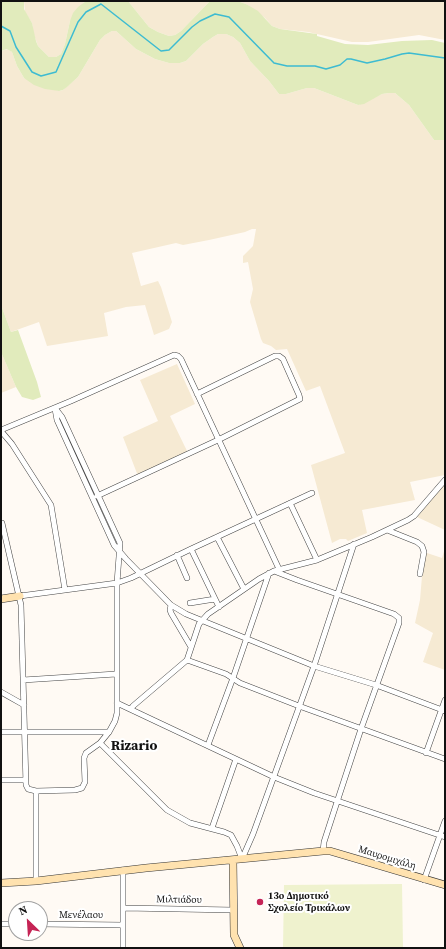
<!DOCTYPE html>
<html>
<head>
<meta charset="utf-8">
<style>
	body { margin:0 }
	#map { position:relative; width:446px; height:949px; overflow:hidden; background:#fffaf4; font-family:"Source Serif 4",serif }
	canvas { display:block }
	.frame { position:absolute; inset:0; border:2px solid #111; pointer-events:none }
	.north { position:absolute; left:8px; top:901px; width:40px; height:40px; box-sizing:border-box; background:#fff; border:1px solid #a0a0a0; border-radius:50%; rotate:335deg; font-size:11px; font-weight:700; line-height:16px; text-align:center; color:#111 }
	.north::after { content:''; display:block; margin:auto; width:14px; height:18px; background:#c52455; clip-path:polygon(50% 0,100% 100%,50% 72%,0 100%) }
</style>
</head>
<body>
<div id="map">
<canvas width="446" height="949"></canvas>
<div class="frame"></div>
<div class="north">N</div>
</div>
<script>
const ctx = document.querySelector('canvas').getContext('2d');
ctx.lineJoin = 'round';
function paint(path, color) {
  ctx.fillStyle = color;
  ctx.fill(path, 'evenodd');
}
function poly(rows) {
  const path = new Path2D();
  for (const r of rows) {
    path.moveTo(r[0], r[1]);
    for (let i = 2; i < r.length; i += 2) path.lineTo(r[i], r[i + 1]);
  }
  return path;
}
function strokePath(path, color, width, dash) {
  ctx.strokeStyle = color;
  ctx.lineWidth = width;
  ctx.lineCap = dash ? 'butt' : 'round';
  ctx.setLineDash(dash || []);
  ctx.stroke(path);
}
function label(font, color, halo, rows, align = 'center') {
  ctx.font = font + ' "Source Serif 4",serif';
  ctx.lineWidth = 4;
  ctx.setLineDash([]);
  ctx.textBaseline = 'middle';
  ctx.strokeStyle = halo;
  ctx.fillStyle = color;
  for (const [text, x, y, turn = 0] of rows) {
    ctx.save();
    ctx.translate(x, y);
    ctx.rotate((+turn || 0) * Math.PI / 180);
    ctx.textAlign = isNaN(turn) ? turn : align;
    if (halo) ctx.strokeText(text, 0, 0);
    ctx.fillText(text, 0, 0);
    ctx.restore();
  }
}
paint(poly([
	[24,1,85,1,70,21,65,44,61,54,56,57,49,57,38,46,33,32,32,23,25,12],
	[128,1,210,1,181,31,175,35,169,36,158,32,149,27],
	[237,1,445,1,445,40,419,35,368,42,352,42,308,32,280,29,272,26,265,18,246,4],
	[112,31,116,31,136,49,155,59,169,63,180,63,186,61,203,44,213,37,218,34,226,34,233,37,240,43,250,61,269,81,279,94,286,94,307,88,314,88,358,105,382,94,389,93,395,93,409,105,434,140,445,140,445,475,410,482,415,500,362,510,367,533,348,541,346,539,340,539,332,543,311,465,345,453,320,386,306,391,287,349,276,350,271,346,263,343,261,339,250,302,253,289,248,262,243,263,243,256,253,246,256,229,252,229,245,232,209,240,183,245,176,243,132,253,141,286,158,281,161,287,172,322,169,329,154,335,145,305,126,307,104,313,108,336,47,346,39,322,11,332,1,305,1,51,8,49,12,52,17,66,24,78,59,91,63,90,78,77,100,40,105,35],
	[1,352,16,387,1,393],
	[177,364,195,404,170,416,188,453,138,476,123,437,158,421,140,380],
	[445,483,445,530,417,517],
	[445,548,445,670,423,662,433,633,415,623,420,600,424,552,442,558]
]), '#f6ead3');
paint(poly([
	[1,1,24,1,24,9,32,23,36,41,38,46,49,57,56,57,61,54,65,44,70,21,73,13,78,7,86,1,128,1,149,27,158,32,169,36,175,35,181,31,210,1,237,1,246,4,258,11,272,26,280,29,317,34,317,36,345,44,368,45,402,41,432,40,445,43,445,140,434,140,409,105,395,93,389,93,382,94,364,104,358,105,314,88,307,88,286,94,279,94,269,81,250,61,240,43,233,37,226,34,218,34,213,37,203,44,186,61,180,63,169,63,155,59,136,49,116,31,112,31,105,35,100,40,78,77,67,87,63,90,59,91,45,89,34,85,24,78,17,66,12,52,7,49,1,51],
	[1,305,11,332,18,330,37,382,41,397,33,400,22,397,16,387,1,352]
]), '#e1ebbc');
paint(poly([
	[402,884,403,948,283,948,284,885]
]), '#eff2ce');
strokePath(poly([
	[1,26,10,31,16,47,32,72,41,76,56,72,78,22,86,12,101,4,161,51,169,50,192,27,200,21,215,14,229,17,274,63,287,66,315,66,326,69,340,65,347,59,351,59,367,63,385,59,402,54,409,53,445,58]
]), '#3dbbd1', 1.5);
const street = poly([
	[55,409,57,420,114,545,126,559,171,605,186,614,314,666,376,685,445,711],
	[1,430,71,401,174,355,178,356,181,359,279,569],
	[1,431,12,444,51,505,65,590],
	[97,496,218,440,300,399,299,395,283,359,279,356,275,356,197,394],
	[290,503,317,560],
	[2,523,21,605,26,785,28,789,36,791,75,790,82,788,85,782,84,758,86,753,100,743,109,732,115,721,117,713,117,583,120,543,62,417,55,408],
	[387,530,417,542,422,546,424,552,420,574],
	[217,537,244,589],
	[191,549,219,607],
	[177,555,187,578],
	[274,571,297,580,394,614,399,618,399,623,361,729,337,802,324,842,323,851],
	[20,596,117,583,131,578,191,549,312,493],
	[190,603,215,599],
	[171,605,170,610,171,613,191,647],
	[187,660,226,674,240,683,299,706,445,759],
	[23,680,116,674],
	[1,692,24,705],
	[117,703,274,777,314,793,445,837],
	[131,709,133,706,187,660,199,624,208,614,259,579,274,571,317,560,372,537,408,520,414,516,445,480],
	[1,732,109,732],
	[100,743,167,810,190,823,224,832,231,835,237,846,242,859],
	[208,745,233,678,269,573],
	[426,753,445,700],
	[1,780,25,780],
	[36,791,36,881],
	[212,828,236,759],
	[242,859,253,834,314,666,354,544],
	[123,870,123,948],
	[424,880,445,821],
	[124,908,233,910],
	[1,924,16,924],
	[40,924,123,925]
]);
const secondary = poly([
	[1,599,20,596],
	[233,860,234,935,240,948],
	[1,883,36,881,146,868,323,851,330,851,445,885]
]);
strokePath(street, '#444', 6);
strokePath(secondary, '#333', 8);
strokePath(street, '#fff', 5);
strokePath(secondary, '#ffe2af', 7);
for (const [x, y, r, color] of [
	[260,902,4,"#c52455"]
]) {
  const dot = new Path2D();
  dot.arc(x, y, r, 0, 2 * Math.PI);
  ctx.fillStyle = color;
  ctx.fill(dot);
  strokePath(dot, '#fff', 1.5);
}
label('10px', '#111', '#fff', [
	["Μαυρομιχάλη",387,858,17],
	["Μιλτιάδου",179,900,1],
	["Μενέλαου",81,915]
]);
label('bold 10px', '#111', '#fff', [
	["13ο Δημοτικό",268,896],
	["Σχολείο Τρικάλων",268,908]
], 'left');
label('bold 14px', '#111', '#fff', [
	["Rizario",134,746]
]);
</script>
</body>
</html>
